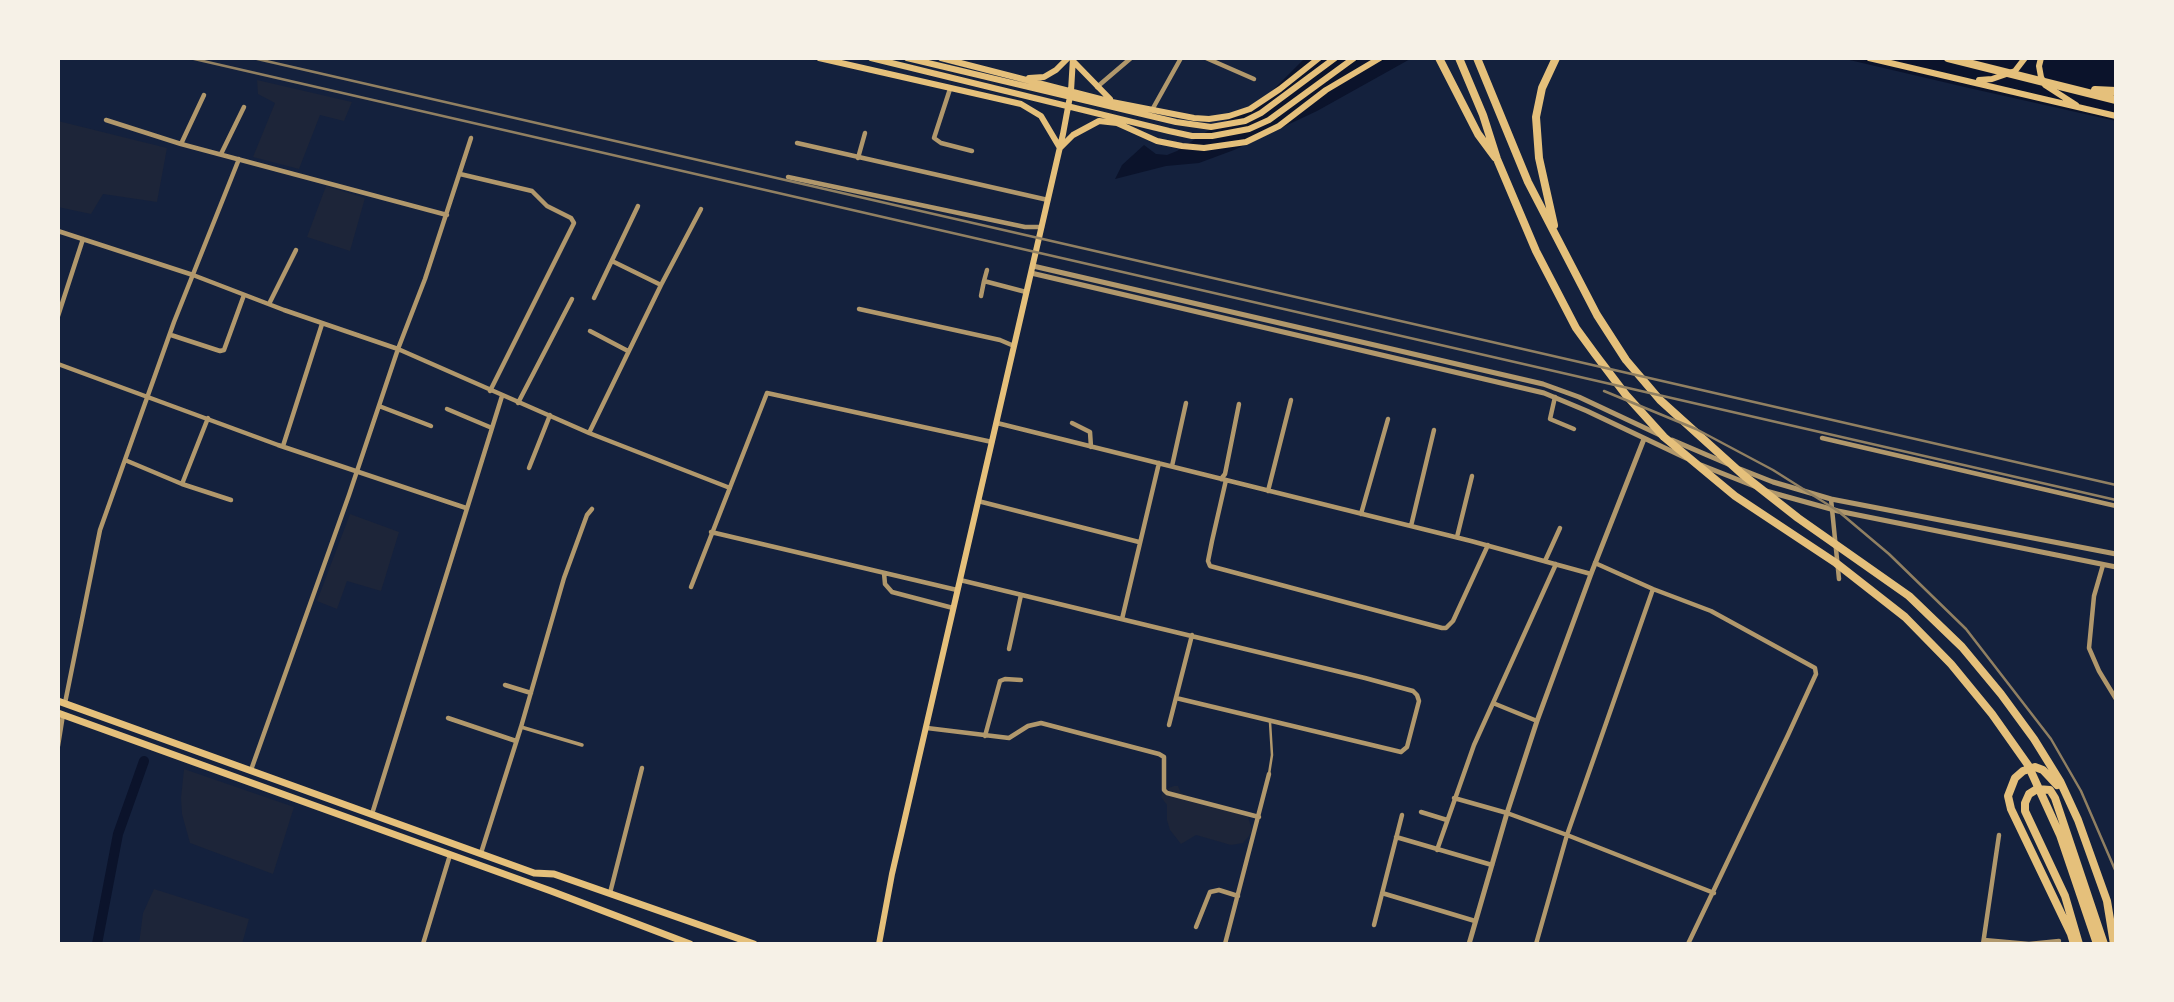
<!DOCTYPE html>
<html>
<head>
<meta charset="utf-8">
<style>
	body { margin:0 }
	#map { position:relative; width:2174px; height:1002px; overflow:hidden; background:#14213d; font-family:Bitter,serif }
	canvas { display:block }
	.frame { position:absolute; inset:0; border:60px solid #f6f1e7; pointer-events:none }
</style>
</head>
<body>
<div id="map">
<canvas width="2174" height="1002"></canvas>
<div class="frame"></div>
</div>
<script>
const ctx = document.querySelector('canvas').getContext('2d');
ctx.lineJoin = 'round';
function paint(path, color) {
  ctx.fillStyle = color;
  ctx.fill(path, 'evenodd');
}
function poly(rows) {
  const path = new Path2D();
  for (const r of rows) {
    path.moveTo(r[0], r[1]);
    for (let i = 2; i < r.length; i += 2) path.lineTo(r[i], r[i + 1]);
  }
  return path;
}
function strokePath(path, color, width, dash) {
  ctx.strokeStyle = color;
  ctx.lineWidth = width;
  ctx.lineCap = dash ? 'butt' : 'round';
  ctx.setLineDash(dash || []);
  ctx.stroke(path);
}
paint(poly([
	[257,80,352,102,344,121,320,115,299,169,253,157,275,103,258,94],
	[58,121,167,148,157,202,103,194,91,214,58,207],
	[326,186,365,198,350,251,307,237],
	[350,514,399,532,381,591,347,581,337,609,317,601],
	[184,769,294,807,273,874,190,843,182,814,181,798],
	[1174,786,1178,786,1181,793,1195,799,1248,817,1252,830,1249,836,1243,843,1231,845,1196,835,1181,844,1170,830,1167,820,1167,805,1161,797,1163,790],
	[154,889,249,919,242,944,139,944,143,913]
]), '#1d2539');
paint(poly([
	[1305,58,1412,58,1317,111,1234,150,1199,163,1166,166,1115,179,1122,165,1144,145,1156,154,1167,155,1177,151,1206,132,1262,101],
	[1841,58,2116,58,2116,121,1969,88]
]), '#0b132b');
strokePath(poly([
	[97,944,118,834,144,761]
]), '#0b132b', 10);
strokePath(poly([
	[1269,774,1272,755,1270,722]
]), '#b1986c', 2.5);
strokePath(poly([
	[521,727,582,745]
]), '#b1986c', 3.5);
strokePath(poly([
	[1206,58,1254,79],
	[1097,87,1131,58],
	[950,89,934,138,941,143,972,151],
	[1152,110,1181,58],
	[106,120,181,144,447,215],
	[797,143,1048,200],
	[181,144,204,95],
	[221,154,244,107],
	[858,158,865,133],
	[460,174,532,191,547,206,571,218,574,223,490,391],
	[788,177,1025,227,1042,227],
	[58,231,193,275,284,310,398,349,589,433,730,488],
	[612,261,661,285],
	[987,270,984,281,1026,292],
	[981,296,984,281],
	[594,298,638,206],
	[269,304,296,250],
	[859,309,1000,340,1014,346],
	[58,316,83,239],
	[590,331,628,351],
	[171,335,220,351,224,350,244,295],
	[58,364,278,445,466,508],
	[1555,397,1550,419,1574,429],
	[518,403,572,299],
	[379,406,431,426],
	[447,409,492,428],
	[997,423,1471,541,1591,574],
	[1072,423,1090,432,1091,447],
	[589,433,661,285,701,209],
	[1822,438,2116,506],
	[283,446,322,324],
	[125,460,182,484,231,500],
	[1172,466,1186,403],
	[529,468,550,415],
	[1221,479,1225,474,1239,404],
	[1226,480,1212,541,1208,561,1210,566,1442,628,1446,628,1453,621,1488,545],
	[182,484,208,418],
	[1268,491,1291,400],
	[1831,499,1839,579],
	[978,501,1139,542],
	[1361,514,1388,419],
	[1411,526,1434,430],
	[711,532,957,590],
	[1457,537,1472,476],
	[1545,561,1560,528],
	[1595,563,1653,589,1711,611,1815,668,1816,674,1788,735,1688,944],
	[2103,565,2094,596,2089,648,2099,671,2116,699],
	[884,573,885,584,892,592,953,608],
	[960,580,1365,678,1413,691,1417,695,1419,701,1407,747,1401,752,1176,698],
	[691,587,767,393,992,442],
	[1122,619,1159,463],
	[1009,649,1021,595],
	[505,685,531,693],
	[65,703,100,530,174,322,239,159],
	[1493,703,1537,721],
	[448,718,516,741],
	[1169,725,1192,635],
	[927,728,1009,738,1028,726,1041,723,1159,754,1164,757,1164,790,1167,793,1259,817],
	[985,736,1000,681,1005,679,1021,680],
	[58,746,63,715],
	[251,770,349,495,398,349,425,279,471,138],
	[1454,798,1507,813,1567,835,1714,893],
	[1421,812,1447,820],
	[372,814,502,396],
	[1396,837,1492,865],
	[1437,850,1474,745,1556,564],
	[481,853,521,727,564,578,587,515,592,509],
	[610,893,642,768],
	[1382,893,1475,921],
	[1374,925,1402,815],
	[1196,927,1210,892,1219,890,1238,896],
	[1984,940,2029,944,2059,941],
	[423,944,450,855],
	[1225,944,1269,774],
	[1536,944,1567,835,1653,589],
	[1983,944,1999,835]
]), '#b1986c', 4.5);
strokePath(poly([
	[1033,266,1543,384,1579,397,1660,435],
	[1031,273,1544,393,1587,411,1686,458],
	[1672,440,1728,464],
	[1701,465,1754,486],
	[1740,469,1773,482,1831,499,2116,554],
	[1766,491,1838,511,2116,567],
	[1469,944,1507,813,1537,721,1591,574,1644,439]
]), '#b1986c', 5);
strokePath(poly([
	[819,58,1021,104,1041,116,1060,148],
	[871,58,1169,131,1192,136,1212,136,1249,129,1269,120,1354,58],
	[907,58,1176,122,1211,127,1245,121,1261,113,1335,58],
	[941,58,1112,102,1194,118,1209,119,1229,116,1250,109,1280,89,1319,58],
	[1869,58,2116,116],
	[2041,58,2039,66,2041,77,2045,85,2076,105],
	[1073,61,1110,99],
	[1029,78,1044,77,1056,70,1068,58],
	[1979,80,1992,79,2015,71,2025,58],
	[1061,147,1073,135,1099,121,1117,123,1157,141,1182,146,1204,148,1246,142,1279,126,1326,90,1380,58],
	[879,944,892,874,1063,134,1071,91,1073,58]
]), '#e5c07b', 6);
strokePath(poly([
	[58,701,534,873,554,874,754,944],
	[58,713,551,891,690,944]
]), '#e5c07b', 7);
strokePath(poly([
	[1439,58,1478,134,1495,157],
	[1459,58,1483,115,1497,159,1536,251,1576,328,1595,354,1626,395,1664,437,1735,496,1836,563,1905,617,1951,664,1992,714,2028,765,2060,835,2097,944],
	[1477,58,1528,182,1597,315,1626,360,1660,400,1742,474,1798,518,1909,596,1962,647,2001,694,2034,739,2060,781,2078,820,2107,901,2114,944],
	[1948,58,2116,100],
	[2095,90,2116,91],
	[1554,225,1539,158,1536,117,1542,88,1556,58],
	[2057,785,2043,770,2035,767,2023,771,2015,778,2008,796,2011,809,2071,934,2074,944],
	[2079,944,2065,896,2025,811,2025,803,2029,794,2037,789,2050,790,2055,798,2104,944]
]), '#e5c07b', 8);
strokePath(poly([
	[190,58,2116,500],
	[253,58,2116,485],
	[1604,391,1696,429,1773,470,1838,511,1889,554,1966,629,2051,739,2081,791,2116,872]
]), '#918062', 2.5);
</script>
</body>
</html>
